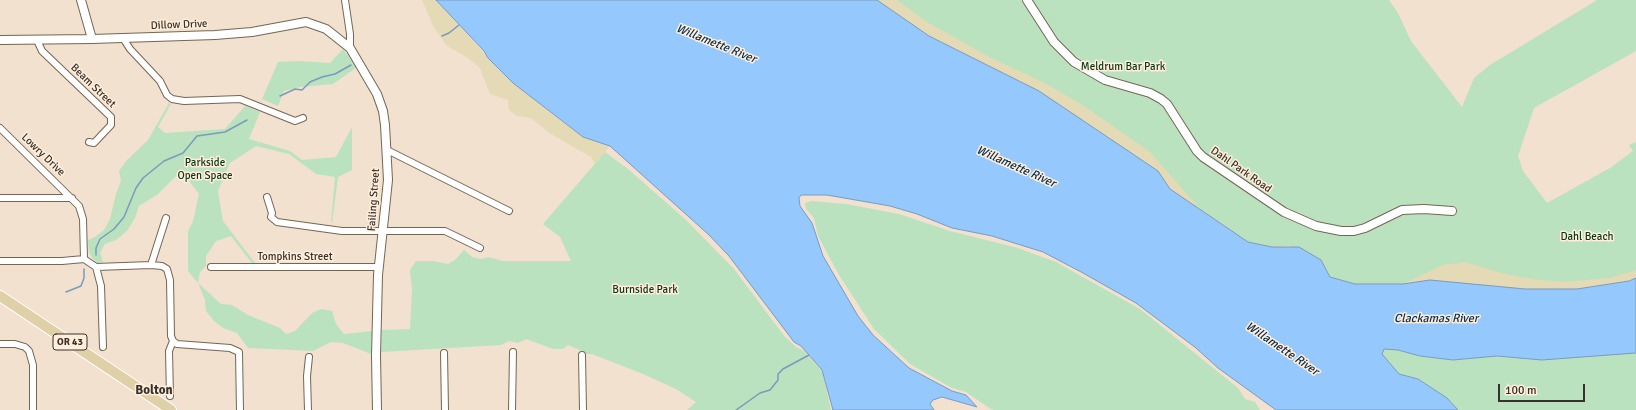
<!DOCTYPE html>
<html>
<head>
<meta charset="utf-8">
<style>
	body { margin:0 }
	#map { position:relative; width:1636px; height:410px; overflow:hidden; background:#f1e1ce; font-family:Signika,sans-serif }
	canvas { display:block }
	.scale { position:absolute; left:1498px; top:384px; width:87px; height:18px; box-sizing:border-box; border:2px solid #38312a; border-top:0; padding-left:5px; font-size:12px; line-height:14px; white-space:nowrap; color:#38312a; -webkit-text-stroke:3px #ffeedb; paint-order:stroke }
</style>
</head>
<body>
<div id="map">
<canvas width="1636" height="410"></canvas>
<div class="scale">100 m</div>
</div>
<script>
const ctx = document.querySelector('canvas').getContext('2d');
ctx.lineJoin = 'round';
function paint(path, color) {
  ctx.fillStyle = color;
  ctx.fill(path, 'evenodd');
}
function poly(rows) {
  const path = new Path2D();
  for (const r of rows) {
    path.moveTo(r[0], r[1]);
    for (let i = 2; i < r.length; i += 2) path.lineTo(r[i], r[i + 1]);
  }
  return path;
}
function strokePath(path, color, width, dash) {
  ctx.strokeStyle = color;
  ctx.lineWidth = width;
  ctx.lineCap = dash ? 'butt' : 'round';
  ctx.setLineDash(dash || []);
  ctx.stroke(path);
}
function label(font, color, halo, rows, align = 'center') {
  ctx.font = font + ' Signika,sans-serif';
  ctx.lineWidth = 3;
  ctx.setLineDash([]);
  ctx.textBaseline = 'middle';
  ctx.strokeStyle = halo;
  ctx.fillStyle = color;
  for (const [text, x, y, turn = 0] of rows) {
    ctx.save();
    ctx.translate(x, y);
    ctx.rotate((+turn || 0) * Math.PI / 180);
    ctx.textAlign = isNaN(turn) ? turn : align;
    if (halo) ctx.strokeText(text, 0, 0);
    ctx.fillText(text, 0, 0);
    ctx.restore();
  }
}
paint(poly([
	[877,0,1389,0,1398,13,1411,41,1462,107,1474,78,1490,65,1597,0,1636,0,1636,51,1534,108,1518,156,1523,171,1547,203,1610,168,1633,151,1629,145,1636,142,1636,278,1578,289,1430,280,1403,284,1355,284,1330,277,1321,260,1290,246,1272,247,1248,242,1170,189],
	[343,49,357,67,333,84,300,87,284,91,278,106,262,99,278,62,298,61,330,63],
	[169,103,171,104,158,127,165,133,225,129,245,106,260,112,249,139,290,151,302,160,336,157,352,127,352,170,338,177,332,223,331,222,335,177,316,174,289,154,256,146,230,163,218,191,223,221,255,263,252,263,231,236,216,241,206,256,206,266,200,272,198,283,221,304,232,305,248,315,280,328,286,334,295,331,312,313,321,309,332,311,336,324,344,334,372,331,371,354,343,343,331,342,313,351,248,348,237,333,223,328,214,321,206,311,205,300,198,283,188,271,188,232,193,221,199,194,183,173,176,176,158,194,139,206,135,218,127,231,116,240,105,244,100,253,103,262,98,263,93,259,89,252,88,240,95,237,104,230,110,219,116,194,121,181,119,171,126,161,148,140],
	[605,152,628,169,686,220,734,269,785,337,796,347,804,351,820,369,823,374,831,410,687,410,696,402,676,389,643,374,592,354,585,354,582,351,568,345,563,349,553,349,526,339,518,343,509,341,501,345,381,352,382,330,410,329,412,290,410,270,416,261,433,261,448,264,455,260,464,250,472,257,481,259,489,257,502,261,571,261,560,237,543,224],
	[812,201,846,204,899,214,950,231,1018,248,1056,262,1140,309,1238,388,1245,399,1255,402,1260,410,994,410,989,408,966,392,952,388,910,364,874,329,839,275,818,236,814,218,806,209,805,203],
	[1384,349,1398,350,1420,356,1453,360,1497,356,1542,360,1636,353,1636,410,1458,410,1447,398,1418,379,1399,374,1381,354]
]), '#bbe2bf');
paint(poly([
	[422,0,436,0,499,70,554,116,583,137,610,146,595,164,591,157,551,134,531,118,517,116,509,110,508,100,490,94,480,68,468,58,447,46,434,28],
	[877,0,897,0,927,22,993,59,1043,82,1084,106,1150,152,1202,211,1170,189,1157,171,1039,92,929,36],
	[1464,262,1509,275,1541,280,1564,282,1610,278,1636,270,1636,278,1629,281,1578,289,1525,289,1403,284,1443,265]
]), '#e4dab5');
const water = poly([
	[436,0,877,0,929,36,1039,91,1158,171,1170,189,1248,242,1272,247,1299,247,1321,260,1330,277,1355,284,1403,284,1430,280,1525,289,1577,289,1629,281,1636,278,1636,353,1542,360,1497,356,1453,360,1420,356,1398,350,1384,349,1382,354,1399,374,1418,379,1447,398,1458,410,1276,410,1218,368,1196,348,1136,303,1083,273,1043,252,992,236,952,228,917,214,890,206,827,195,801,195,799,198,800,206,812,223,823,256,858,316,873,335,909,368,952,391,966,395,977,407,942,397,933,400,930,404,934,410,833,410,822,370,801,346,794,342,729,256,709,235,610,146,583,137,513,83,488,58,484,51,436,0]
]);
paint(water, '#95c8fd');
strokePath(water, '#799bbe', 1);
strokePath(poly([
	[442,36,449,33,459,25],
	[280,96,295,89,302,90,310,82,322,77,335,74,351,65],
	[96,255,96,248,100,239,114,229,124,217,136,188,143,178,164,161,183,153,197,136,225,132,247,120],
	[66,292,81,286,84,278,84,269],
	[736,410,760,393,770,390,778,380,778,374,783,369,809,355]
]), '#799bbe', 1.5);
const minor = poly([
	[345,0,350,34,350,48],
	[123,38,130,49,160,81,167,95,172,99,184,101,240,99,295,121,303,118],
	[37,40,42,51,111,117,111,125,94,143,89,142],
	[0,128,79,206,83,219,84,259],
	[387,150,509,211],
	[267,197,272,213,271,217,277,222,342,231,445,231,480,248],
	[0,198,72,198],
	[0,261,62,261,84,259,96,267,151,265,162,266,167,269,170,280,171,336,173,341,169,351,170,396],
	[151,265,166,218],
	[96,267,101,286,103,347],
	[211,267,379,267],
	[173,341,177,344,230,348,239,352,240,410],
	[0,344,15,344,25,347,29,351,33,365,33,410],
	[444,353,445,410],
	[582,355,583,410],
	[308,410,307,376,309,357],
	[512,410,513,352]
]);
const tertiary = poly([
	[81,0,92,39],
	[1027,0,1054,42,1074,62,1105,80,1150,93,1161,99,1167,104,1197,151,1203,157,1284,212,1316,226,1341,231,1354,231,1365,228,1402,210,1424,209,1452,211],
	[0,40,92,39,215,35,252,32,306,22,326,29,350,48,377,94,383,111,385,125,388,180,378,275,376,356,377,410]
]);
const primary = poly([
	[0,296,171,410]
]);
strokePath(minor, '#746655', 8);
strokePath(tertiary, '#746655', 10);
strokePath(primary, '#fff', 12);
strokePath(minor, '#fff', 6);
strokePath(tertiary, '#fff', 8);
strokePath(primary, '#dfd0a7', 10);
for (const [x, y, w] of [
	[70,342,34]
]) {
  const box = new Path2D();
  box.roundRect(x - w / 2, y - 8, w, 16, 3);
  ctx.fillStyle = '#ffeedb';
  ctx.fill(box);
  strokePath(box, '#38312a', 1);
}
label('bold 10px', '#38312a', null, [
	["OR 43",70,342]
]);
label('11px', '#38312a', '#ffeedb', [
	["Dillow Drive",179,25,-2],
	["Beam Street",93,86,44],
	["Lowry Drive",43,155,44],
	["Dahl Park Road",1241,170,35],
	["Failing Street",374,200,-86],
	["Tompkins Street",295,257]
]);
label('11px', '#0c3615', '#ffeedb', [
	["Meldrum Bar Park",1123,67],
	["Parkside",205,163],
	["Open Space",205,176],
	["Dahl Beach",1587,237],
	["Burnside Park",645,290]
]);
label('italic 12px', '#082d4e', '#ffeedb', [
	["Willamette River",716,44,22],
	["Willamette River",1016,167,24],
	["Clackamas River",1436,319],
	["Willamette River",1282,349,34]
]);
label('bold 13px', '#38312a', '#ffeedb', [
	["Bolton",154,391]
]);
</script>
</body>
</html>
